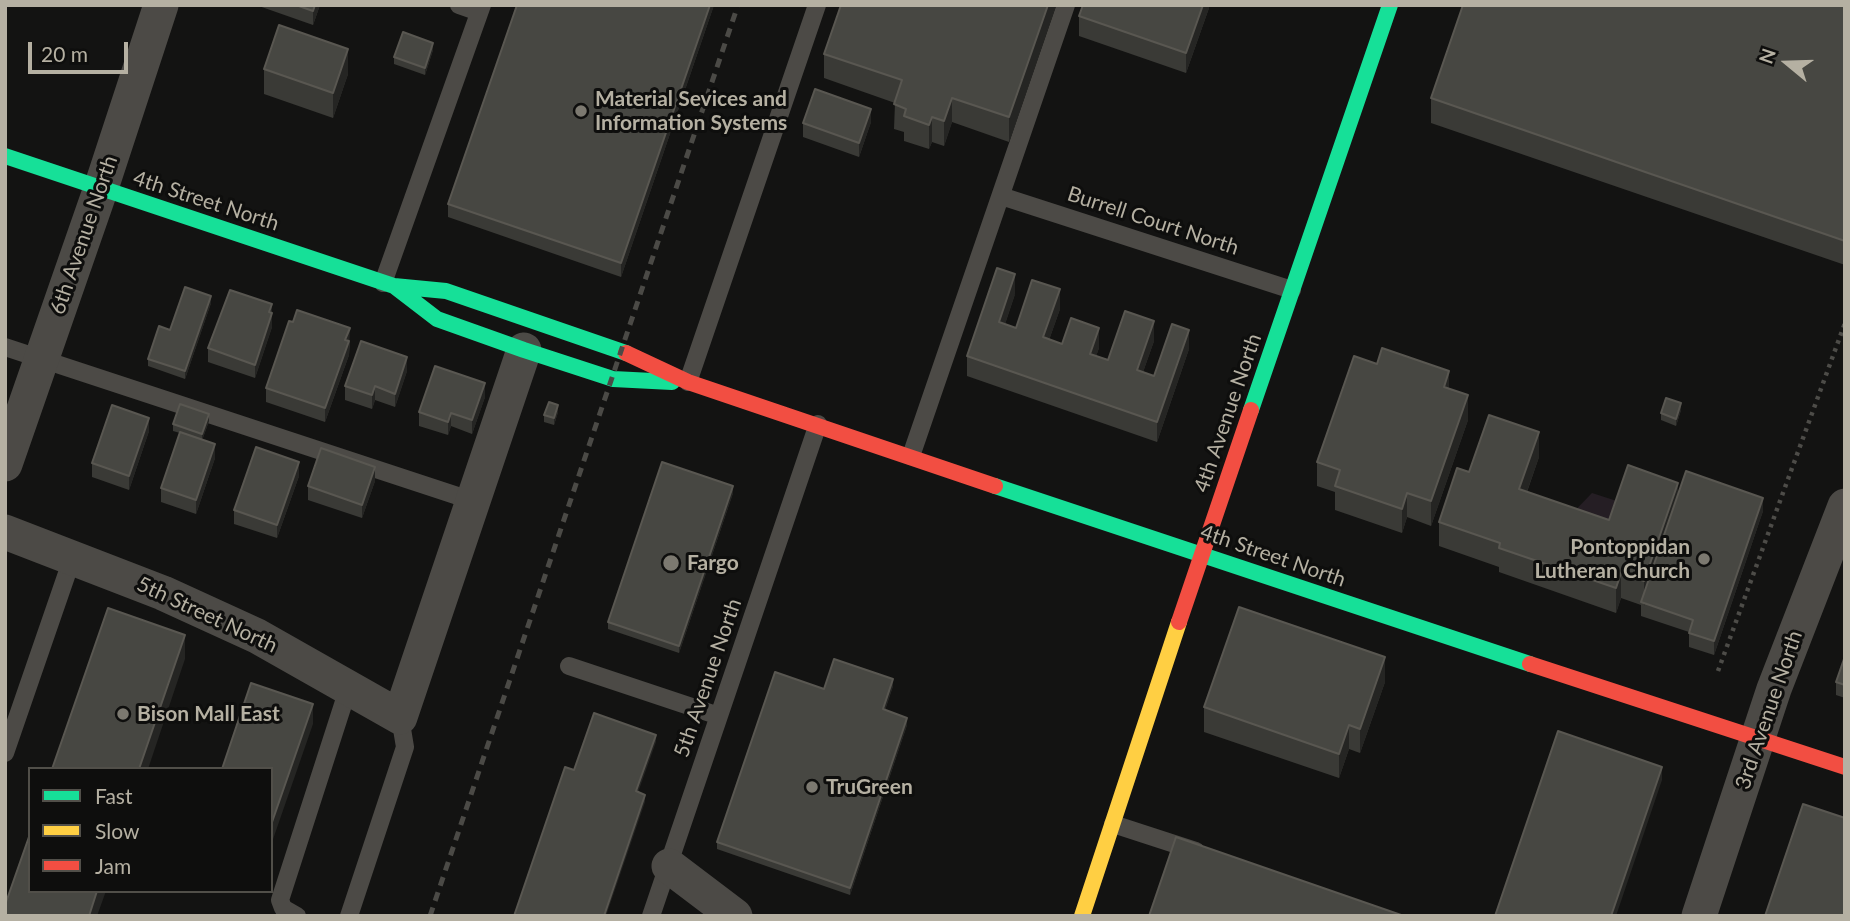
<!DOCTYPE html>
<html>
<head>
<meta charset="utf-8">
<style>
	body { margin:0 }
	#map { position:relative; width:1850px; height:921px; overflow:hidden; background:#131312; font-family:Lato,sans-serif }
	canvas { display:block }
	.frame { position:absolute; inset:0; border:7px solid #b5b0a2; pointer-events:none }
	.legend { position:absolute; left:28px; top:767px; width:245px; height:126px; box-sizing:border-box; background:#0e0e0d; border:2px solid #514f49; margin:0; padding:9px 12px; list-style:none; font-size:21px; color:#b5b0a2 }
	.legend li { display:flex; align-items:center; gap:14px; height:35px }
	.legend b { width:35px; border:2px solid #514f49 }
	.north { position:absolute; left:1752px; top:28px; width:70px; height:70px; -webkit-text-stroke:5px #0e0e0d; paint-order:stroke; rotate:289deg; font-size:19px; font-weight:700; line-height:28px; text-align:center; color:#b5b0a2 }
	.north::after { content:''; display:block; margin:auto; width:24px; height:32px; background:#b5b0a2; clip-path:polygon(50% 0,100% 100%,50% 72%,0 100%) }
	.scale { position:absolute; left:28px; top:42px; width:100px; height:32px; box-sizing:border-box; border:4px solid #b5b0a2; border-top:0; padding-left:9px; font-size:21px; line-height:24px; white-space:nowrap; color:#b5b0a2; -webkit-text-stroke:5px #0e0e0d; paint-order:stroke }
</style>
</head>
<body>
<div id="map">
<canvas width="1850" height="921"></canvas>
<div class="frame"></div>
<ul class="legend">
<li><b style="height:9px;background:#16e098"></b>Fast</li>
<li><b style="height:9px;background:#ffcf43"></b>Slow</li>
<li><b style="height:9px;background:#f24e42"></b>Jam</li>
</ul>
<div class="north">N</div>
<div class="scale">20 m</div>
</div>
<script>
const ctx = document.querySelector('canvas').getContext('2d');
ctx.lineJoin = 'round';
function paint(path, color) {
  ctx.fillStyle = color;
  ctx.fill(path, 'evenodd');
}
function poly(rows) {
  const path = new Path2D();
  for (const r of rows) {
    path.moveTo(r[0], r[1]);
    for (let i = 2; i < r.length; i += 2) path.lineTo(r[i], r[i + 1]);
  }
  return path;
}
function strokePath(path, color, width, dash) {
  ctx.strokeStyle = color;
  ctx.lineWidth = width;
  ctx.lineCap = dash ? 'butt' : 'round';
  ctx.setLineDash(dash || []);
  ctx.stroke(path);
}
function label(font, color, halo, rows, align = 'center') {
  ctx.font = font + ' Lato,sans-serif';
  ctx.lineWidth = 6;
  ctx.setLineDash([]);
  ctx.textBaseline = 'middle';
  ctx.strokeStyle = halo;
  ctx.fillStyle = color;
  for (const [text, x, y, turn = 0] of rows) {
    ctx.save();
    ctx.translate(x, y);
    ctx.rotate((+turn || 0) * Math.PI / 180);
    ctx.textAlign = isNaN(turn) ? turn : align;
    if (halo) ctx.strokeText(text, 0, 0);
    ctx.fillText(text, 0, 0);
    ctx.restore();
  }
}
paint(poly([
	[1592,493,1623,503,1609,545,1559,527]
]), '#251e24');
strokePath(poly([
	[1718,671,1845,323]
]), '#4d4c48', 4.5, [3.5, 5]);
strokePath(poly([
	[459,5,479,12],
	[1001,196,1292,290],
	[383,283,482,5],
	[5,347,473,501],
	[688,382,817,5],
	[911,456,1066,5],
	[569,666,719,716],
	[5,753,73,556],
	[1113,824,1196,851],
	[297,916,283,908,280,900,349,686],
	[349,916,405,747,400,717],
	[651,916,818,424]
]), '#4c4a46', 18);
strokePath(poly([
	[5,464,101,188,161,5],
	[5,532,163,593,257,636,400,717,524,350],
	[669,866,735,916],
	[1699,916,1774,689,1845,506]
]), '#4c4a46', 35);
strokePath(poly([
	[5,156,394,286,446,291,626,353],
	[394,286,437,319,524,350,613,379,672,382],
	[1251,410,1390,5],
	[995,486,1530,664]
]), '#16e098', 16);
strokePath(poly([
	[1082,916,1179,622]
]), '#ffcf43', 16);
strokePath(poly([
	[626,353,688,382,995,486],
	[1179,622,1251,410],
	[1530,664,1845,767]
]), '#f24e42', 16);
strokePath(poly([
	[430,916,738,5]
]), '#4b4a46', 5, [9, 7]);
paint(poly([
	[256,5,320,5,313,25],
	[714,5,621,277,448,217,448,204],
	[1056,5,1009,142,952,122,944,146,932,142,929,149,904,141,904,132,894,129,895,103,824,78,824,54],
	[1209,5,1209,8,1186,73,1079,36,1079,16],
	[1845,5,1845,265,1431,123,1431,98],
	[433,50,425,75,394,64,394,57],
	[264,69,348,74,333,118,264,94],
	[871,122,859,157,803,137,803,123],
	[1015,294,1005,324,1016,328,1060,309,1049,340,1062,344,1099,348,1096,356,1108,360,1154,341,1143,372,1154,376,1189,349,1157,442,967,376,967,356],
	[211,303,185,379,148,366,148,359,170,330],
	[272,304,272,327,255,378,208,362,208,348],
	[350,341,349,355,325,422,266,402,266,388],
	[407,371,395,407,375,400,372,409,345,400,345,386],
	[1449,389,1468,420,1431,526,1407,517,1402,533,1335,510,1335,492,1317,486,1317,462],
	[485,397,472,434,451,426,448,435,419,426,419,412],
	[1681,410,1676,426,1661,420,1661,413],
	[558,412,554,425,544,422,544,415],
	[209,421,202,440,215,458,196,514,161,502,161,488,180,433,173,431,173,424],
	[149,431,129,490,92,477,92,463],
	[1539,457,1527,492,1609,520,1678,494,1763,511,1714,655,1689,647,1689,632,1641,616,1641,605,1621,598,1616,613,1499,572,1499,567,1439,546,1439,522,1469,472],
	[299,476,277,538,234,524,234,510],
	[375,481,362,518,308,500,308,486],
	[733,493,679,653,608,629,608,622],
	[1845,656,1845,698,1836,695,1836,682],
	[1385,682,1360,753,1349,749,1339,778,1204,732,1204,707],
	[893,686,885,710,907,725,850,895,717,849,717,842,824,689]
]), '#3a3a36');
paint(poly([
	[315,5,320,5,313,25,313,11],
	[710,5,714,5,621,277,621,263],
	[1048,5,1056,5,1009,142,1009,117],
	[1203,5,1209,5,1209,8,1186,73,1186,53],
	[433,43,433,50,425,75,425,68],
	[348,49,348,74,333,118,333,93],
	[952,98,952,122,944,146,944,121],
	[871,109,871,122,859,157,859,143],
	[932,117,932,142,929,149,929,125],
	[1015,274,1015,294,999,342,999,322],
	[1060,289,1060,309,1043,357,1043,337],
	[211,296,211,303,185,379,185,371],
	[272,304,272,327,255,378,255,365],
	[1154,321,1154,341,1137,389,1137,370],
	[350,328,349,355,325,422,325,408],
	[1099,328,1099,348,1090,373,1090,354],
	[1189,330,1189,349,1157,442,1157,422],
	[407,357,407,371,395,407,395,394],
	[1449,371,1449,395,1444,387],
	[485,383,485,397,472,434,472,420],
	[375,386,375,400,372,409,372,395],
	[1468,395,1468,420,1431,526,1431,501],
	[1681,403,1681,410,1676,426,1676,419],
	[558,405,558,412,554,425,554,418],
	[451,413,451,426,448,435,448,422],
	[209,414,209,421,202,441,202,434],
	[149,418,149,431,129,490,129,476],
	[1539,432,1539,457,1519,514,1519,489],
	[215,444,215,458,196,514,196,500],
	[299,462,299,476,277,538,277,525],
	[375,467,375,481,362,518,362,505],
	[1678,483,1678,507,1644,606,1644,581],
	[733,486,733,493,679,653,679,646],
	[1407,493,1407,517,1402,533,1402,509],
	[1763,498,1763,511,1714,655,1714,641],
	[1621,573,1621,598,1616,613,1616,588],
	[185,635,185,659,148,769,139,769],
	[1385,657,1385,682,1360,753,1360,729],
	[893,679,893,686,883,716,883,709],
	[313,704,313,724,271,845,271,825],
	[907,718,907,725,850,895,850,888],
	[1349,725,1349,749,1339,778,1339,754],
	[656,735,656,742,636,798,636,791],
	[1662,767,1662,780,1616,916,1611,916],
	[645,795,645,802,606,916,604,916],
	[97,891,106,891,97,916,89,916]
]), '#252523');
const building = poly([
	[296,5,315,5,313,11,296,5],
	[517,5,710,5,621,263,448,204,517,5],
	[841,5,1048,5,1009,117,952,98,944,121,932,117,929,125,904,116,906,109,894,104,902,80,824,54,841,5],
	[1083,5,1203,5,1186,53,1079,16,1083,5],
	[1463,5,1845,5,1845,241,1431,98,1463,5],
	[279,25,348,49,333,93,264,69,279,25],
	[403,32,433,43,425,68,394,57,403,32],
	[815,89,871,109,859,143,803,123,815,89],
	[997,268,1015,274,999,322,1016,328,1032,280,1060,289,1043,337,1062,344,1071,318,1099,328,1090,354,1108,360,1125,311,1154,321,1137,370,1154,376,1172,324,1189,330,1157,422,967,356,997,268],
	[185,287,211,296,185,371,148,359,159,326,170,330,185,287],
	[230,290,272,304,269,312,272,313,255,365,208,348,230,290],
	[297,310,350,328,345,340,349,341,325,408,266,388,289,321,293,322,297,310],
	[361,341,407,357,395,394,375,386,372,395,345,386,361,341],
	[1382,348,1449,371,1444,387,1468,395,1431,501,1407,493,1402,509,1335,486,1340,470,1317,462,1354,356,1377,364,1382,348],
	[435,366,485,383,472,420,451,413,448,422,419,412,435,366],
	[1666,398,1681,403,1676,419,1661,413,1666,398],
	[549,402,558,405,554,418,544,415,549,402],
	[180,404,209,414,202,434,173,424,180,404],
	[112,405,149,418,129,476,92,463,112,405],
	[1489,415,1539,432,1519,489,1609,520,1628,465,1678,483,1644,581,1621,573,1616,588,1499,548,1500,543,1439,522,1457,468,1469,472,1489,415],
	[180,432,215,444,196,500,161,488,180,432],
	[256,447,299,462,277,525,234,510,256,447],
	[321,448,375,467,362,505,308,486,321,448],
	[662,462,733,486,679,646,608,622,662,462],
	[1686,471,1763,498,1714,641,1689,633,1693,620,1641,602,1686,471],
	[1239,607,1385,657,1360,729,1349,725,1339,754,1204,707,1239,607],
	[108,608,185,635,139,769,52,769,108,608],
	[1845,656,1845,685,1836,682,1845,656],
	[834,659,893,679,883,709,907,718,850,888,717,842,775,672,824,689,834,659],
	[251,683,313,704,271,825,271,769,222,769,251,683],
	[594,713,656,735,636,791,645,795,604,916,514,916,565,767,574,770,594,713],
	[1558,731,1662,767,1611,916,1495,916,1558,731],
	[1803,804,1845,818,1845,916,1765,916,1803,804],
	[30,834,30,891,97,891,89,916,5,916,5,905,30,834],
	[1176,837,1404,916,1149,916,1176,837]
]);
paint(building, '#474742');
strokePath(building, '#595751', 2);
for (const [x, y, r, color] of [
	[581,111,7,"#7c7970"],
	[1704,559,7,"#7c7970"],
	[671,563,9,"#7c7970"],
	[123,714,7,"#7c7970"],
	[812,787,7,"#7c7970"]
]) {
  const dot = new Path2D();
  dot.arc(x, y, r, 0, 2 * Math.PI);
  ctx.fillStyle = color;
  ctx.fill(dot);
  strokePath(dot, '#0e0e0d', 2.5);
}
label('bold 21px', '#b5b0a2', '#0e0e0d', [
	["Material Sevices and",595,99],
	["Information Systems",595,123],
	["Pontoppidan",1690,547,"right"],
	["Lutheran Church",1690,571,"right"],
	["Fargo",687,563],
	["Bison Mall East",137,714],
	["TruGreen",826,787]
], 'left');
label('21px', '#b5b0a2', '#0e0e0d', [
	["4th Street North",206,201,18],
	["Burrell Court North",1153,221,18],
	["6th Avenue North",84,235,-71],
	["4th Avenue North",1228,413,-71],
	["4th Street North",1273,556,19],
	["5th Street North",207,615,25],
	["5th Avenue North",708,678,-71],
	["3rd Avenue North",1769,710,-71]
]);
</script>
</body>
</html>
